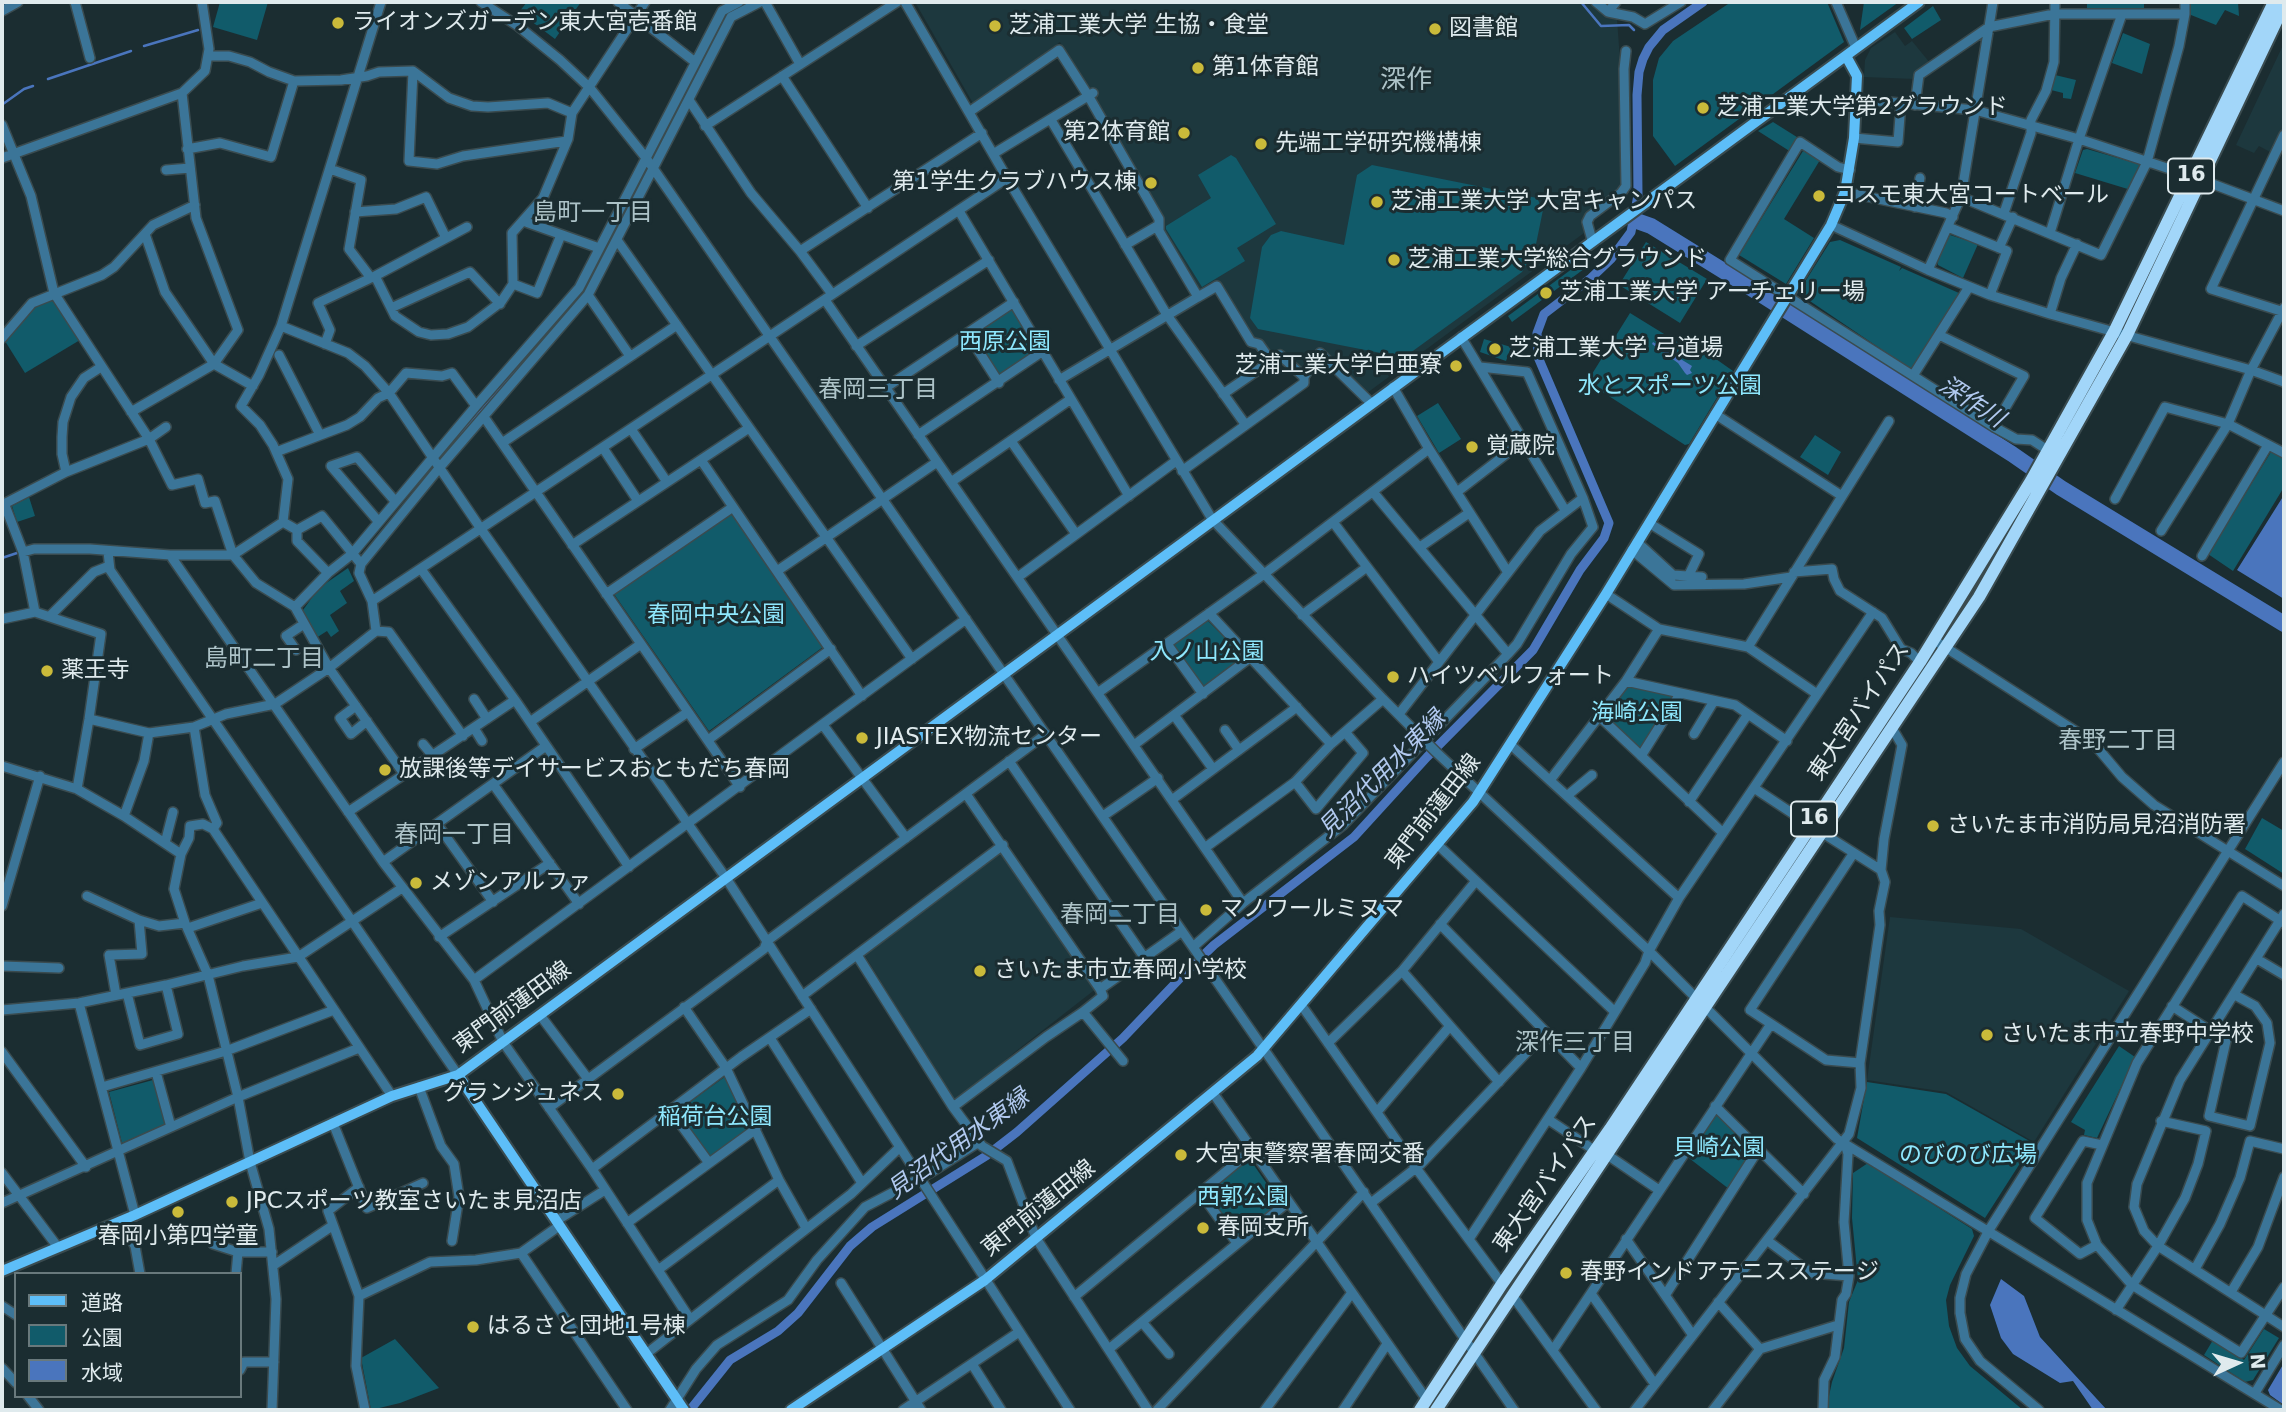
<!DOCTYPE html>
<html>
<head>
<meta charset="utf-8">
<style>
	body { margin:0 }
	#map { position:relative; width:2286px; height:1412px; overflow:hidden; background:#1b2d31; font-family:"DejaVu Sans","Noto Sans JP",sans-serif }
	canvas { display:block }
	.frame { position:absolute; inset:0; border:4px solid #dfeaed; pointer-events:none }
	.legend { position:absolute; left:14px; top:1272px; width:228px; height:126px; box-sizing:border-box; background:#1b2d31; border:2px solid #69797c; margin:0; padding:9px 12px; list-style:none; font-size:21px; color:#dfeaed }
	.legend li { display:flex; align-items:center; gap:14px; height:35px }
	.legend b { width:35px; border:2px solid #69797c }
	.north { position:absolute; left:2202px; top:1328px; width:70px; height:70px; -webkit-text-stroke:5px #1b2d31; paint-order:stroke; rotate:86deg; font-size:19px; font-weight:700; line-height:28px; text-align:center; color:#dfeaed }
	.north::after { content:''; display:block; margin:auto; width:24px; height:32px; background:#dfeaed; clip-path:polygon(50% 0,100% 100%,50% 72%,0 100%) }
</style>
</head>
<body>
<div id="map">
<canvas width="2286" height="1412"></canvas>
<div class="frame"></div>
<ul class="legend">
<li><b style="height:9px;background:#5dbef8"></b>道路</li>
<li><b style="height:19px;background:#115b6a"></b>公園</li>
<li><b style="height:19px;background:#4a75bd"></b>水域</li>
</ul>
<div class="north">N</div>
</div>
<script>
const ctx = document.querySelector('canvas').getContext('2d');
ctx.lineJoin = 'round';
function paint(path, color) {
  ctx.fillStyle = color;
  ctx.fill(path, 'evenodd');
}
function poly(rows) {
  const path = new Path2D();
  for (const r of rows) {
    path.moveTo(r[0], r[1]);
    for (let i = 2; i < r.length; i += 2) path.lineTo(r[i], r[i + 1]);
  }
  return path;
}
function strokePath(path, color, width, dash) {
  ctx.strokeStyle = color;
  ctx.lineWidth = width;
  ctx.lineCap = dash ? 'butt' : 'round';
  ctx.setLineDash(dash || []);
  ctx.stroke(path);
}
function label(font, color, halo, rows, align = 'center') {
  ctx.font = font + ' "DejaVu Sans","Noto Sans JP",sans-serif';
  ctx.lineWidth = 6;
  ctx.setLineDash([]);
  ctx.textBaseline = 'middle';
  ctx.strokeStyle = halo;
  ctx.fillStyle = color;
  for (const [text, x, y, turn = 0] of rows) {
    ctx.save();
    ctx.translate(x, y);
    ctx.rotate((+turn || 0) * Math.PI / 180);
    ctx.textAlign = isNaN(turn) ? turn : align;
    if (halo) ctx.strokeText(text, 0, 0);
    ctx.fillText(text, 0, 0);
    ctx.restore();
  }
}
paint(poly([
	[915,2,1592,2,1606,16,1617,19,1620,60,1622,181,1620,187,1585,214,1582,221,1584,233,1367,393,1328,353,1319,348,1305,369,1301,370,1280,349,1271,352,1261,339,1255,340,1218,280,1200,291,1162,229,1162,221,1091,91,1060,42,974,105],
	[1895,32,1905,46,1912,41,1930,63,1915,79,1864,77,1865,60,1871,48],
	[2284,43,2284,132,2274,154,2259,146,2254,153,2236,145],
	[1002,849,1097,988,1015,1052,958,1101,953,1099,864,954],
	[1890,917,2021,929,2129,991,2034,1142,1946,1092,1867,1080]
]), '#1d383e');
paint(poly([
	[220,2,268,2,257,40,213,27],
	[527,2,581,2,555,39,519,12],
	[1731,2,1827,2,1844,42,1675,166,1653,136,1653,80,1659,58,1673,41],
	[1864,2,1899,2,1860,30],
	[2087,2,2144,2,2144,9,2087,11],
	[2191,2,2238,2,2239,16,2225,10,2216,25,2191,15],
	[1933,6,1941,20,1912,39,1904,28],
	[2123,33,2150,44,2142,74,2112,63],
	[2055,75,2076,80,2071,99,2063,98,2063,93,2051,90],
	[1773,122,1800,139,1791,152,1758,131],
	[2087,149,2142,165,2131,190,2075,173,2083,150],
	[1803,151,1820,160,1784,219,1814,238,1786,284,1739,255],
	[1231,155,1236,158,1276,224,1237,248,1245,261,1202,287,1166,229,1166,226,1211,198,1198,175],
	[1372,165,1537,198,1543,210,1535,249,1522,272,1410,353,1396,356,1258,329,1250,318,1262,247,1271,235,1281,231,1344,245,1357,175],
	[1950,235,1978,244,1963,278,1938,265,1937,260],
	[1840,240,1901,267,1899,271,1902,268,1959,293,1961,296,1912,370,1798,293,1830,242],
	[1646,242,1707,279,1680,323,1619,285],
	[1580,263,1584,269,1512,322,1508,316],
	[52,296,80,340,25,373,5,341,36,303],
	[1009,309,1014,310,1036,349,1036,352,1001,376,998,375,972,334],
	[1630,313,1695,353,1699,347,1733,371,1689,444,1685,445,1587,382],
	[1484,339,1511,347,1506,361,1480,352],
	[1438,403,1461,439,1439,453,1417,416],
	[1815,435,1841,452,1828,475,1800,457],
	[2271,452,2284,458,2284,487,2233,571,2208,554],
	[29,497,35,516,17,522,12,506],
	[732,513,823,647,709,731,614,594],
	[348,568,354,581,340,591,347,603,330,615,339,631,331,637,327,631,316,638,303,615,303,610,319,588],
	[1207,620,1245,658,1204,690,1172,645],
	[1629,687,1673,695,1675,699,1642,750,1639,750,1608,721,1608,716,1626,688],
	[2262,818,2284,831,2284,874,2245,849],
	[2119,1046,2135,1057,2097,1138,2084,1135,2085,1130,2071,1122],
	[726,1076,751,1127,710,1157,676,1112],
	[153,1080,166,1124,122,1143,109,1092],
	[1867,1082,1946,1094,2033,1143,1985,1218,1857,1138],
	[1715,1110,1753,1151,1729,1189,1685,1155],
	[1249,1158,1280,1203,1237,1238,1205,1194],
	[1868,1163,1972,1229,1974,1236,1950,1285,1946,1300,1949,1326,1957,1348,1970,1366,2023,1410,1826,1410,1832,1382,1844,1348,1849,1302,1858,1280,1852,1218,1853,1173],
	[2264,1329,2279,1338,2253,1380,2245,1382,2204,1355,2213,1340,2244,1360],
	[395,1339,439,1388,400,1403,371,1410,361,1358]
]), '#115b6a');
paint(poly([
	[1653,342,1692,366,1690,370,1692,373,1687,375,1685,373,1678,363,1652,344],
	[2284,495,2284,599,2237,570],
	[2001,1279,2024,1296,2040,1337,2107,1410,2093,1410,2073,1381,2060,1383,2013,1354,2001,1338,1990,1305],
	[2284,1363,2284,1405,2270,1395,2268,1390]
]), '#4a75bd');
strokePath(poly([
	[1581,2,1601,26,1629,25,1634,30],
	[144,46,198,30],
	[48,79,131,51],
	[3,104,24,89,33,86],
	[439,459,581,296,726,16,729,14],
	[399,504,434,464],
	[2,558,20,552]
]), '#4a75bd', 2.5);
strokePath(poly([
	[690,1410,730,1360,778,1331,798,1313,850,1246,872,1227,986,1156,1017,1132,1123,1038,1186,972,1214,945,1354,837,1427,757,1533,650,1580,570,1604,538,1609,523,1538,357,1537,333,1544,314,1591,278,1611,259,1631,232,1638,195,1637,95,1639,72,1643,59,1649,47,1663,30,1703,2]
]), '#4a75bd', 9);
strokePath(poly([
	[1634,220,1651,226,1743,283,2012,454,2061,488,2284,624]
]), '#4a75bd', 16);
const minor = poly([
	[75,2,90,58],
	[481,2,518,26,560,60,590,88,646,158,1514,1410],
	[618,2,695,62],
	[765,2,800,64],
	[905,2,1007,178,1212,519,1383,699,1436,752,1649,951,1837,1139,2281,1410],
	[1596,2,1608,12,1633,17,1645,24,1681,2],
	[1836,2,1856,48],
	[2,11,18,2],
	[1608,12,1616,2],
	[208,56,229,56,250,62,269,72,294,81,341,80,367,76,379,72,413,71,449,98,472,106,488,107,548,103,572,113],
	[413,71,409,161,437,164,463,156,567,141],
	[782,76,868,208],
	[1856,99,1975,110,2079,139,2191,176],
	[689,100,751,193,800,251,832,294],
	[1915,105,1919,75,1989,27,2054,14,2185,14],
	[969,112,1059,50,1089,97,1159,219,1159,231,1198,297,1217,286,1251,342,1259,344,1271,361,1280,355,1304,377,1320,353,1371,403],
	[1051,120,1167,315,1245,424],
	[2,125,31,196,54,293,149,439,172,485,198,479,205,503,215,501,233,555,256,583,295,607,329,668,404,774],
	[705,126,897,2],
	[2284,135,2211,289,2284,312],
	[1854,138,1898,142,1901,103],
	[187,149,220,143,271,157,294,81],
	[993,154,1093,93],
	[2,158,182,93,205,71,209,49,202,2],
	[330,169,361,180,349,249,371,278],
	[166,170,190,168],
	[1850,170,1838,167,1800,142,1730,260,1994,427,2016,439,2032,440,2049,451],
	[2202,180,2284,211],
	[1845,192,1946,213,1953,217],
	[1961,197,2101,255,2147,162,2179,46,2185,14,2185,2],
	[1915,207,1920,178],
	[959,211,1129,496],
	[355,212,396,209,426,197,446,238],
	[2004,213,2031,133,2031,120,2046,91,2054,62,2055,2],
	[523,221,599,248],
	[1831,225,1928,270,1990,295,2050,314,2251,370,2284,382],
	[1948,227,2007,251,1990,295],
	[2050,233,2079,139,2122,14],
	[145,234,165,292,214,364,253,386],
	[617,240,912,659],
	[1592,240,1587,222,1590,216,1621,193,1626,186,1624,69,1626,51],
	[1125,245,1159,225],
	[1999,248,2013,217],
	[800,251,982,133],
	[1928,270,1961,197,1993,2],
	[375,276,395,316,419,332,431,335,448,334,468,327,501,302,513,284,512,233,543,198,568,139,572,113,645,2],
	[513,284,537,293,561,235],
	[588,295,630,356],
	[825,300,1243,903],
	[391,308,470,272,500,304],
	[2050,314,2061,278,2077,244],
	[281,326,348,353,365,366,389,393,481,529,726,878,1070,1410],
	[967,333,999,383],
	[1939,335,2024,376,1994,427],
	[1461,337,1565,510],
	[2,338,32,303,102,275,114,267,153,225,195,205],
	[325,344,330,330,318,303,375,276,467,227],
	[856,346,989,260],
	[279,355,320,435],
	[1914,374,1969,287],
	[1059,380,1198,297],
	[1393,387,1429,449,1507,571],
	[885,388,1014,302],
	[1223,394,1271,361],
	[131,412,214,364,238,330,196,218,182,93],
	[1715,414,1842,496],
	[484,417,740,787],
	[631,429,667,482],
	[918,435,1043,351],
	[1011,441,1076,534],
	[502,443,677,325],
	[603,448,638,501],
	[276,452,347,425,360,417,378,398,389,393,406,373,442,376,452,373,476,406],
	[701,460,862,696],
	[1182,471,1304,383,1304,377],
	[66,472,62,454,62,437,63,422,71,397,84,378,101,367],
	[951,482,1071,399],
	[1373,492,1508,654],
	[1457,492,1523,441],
	[2115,499,2165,407,2228,424,2284,453],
	[4,503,23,552,35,612],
	[2,505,66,472,149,439,166,427],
	[378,521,331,466,357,457,395,501],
	[283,522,297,530,322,516,361,564,359,573,372,601,376,631],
	[1333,522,1439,662],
	[1649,523,1699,554,1688,577],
	[297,530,297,541,328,573],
	[2161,531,2228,424,2251,370,2284,308],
	[1637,542,1673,575,1702,577],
	[572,545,749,428],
	[1420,547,1469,513],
	[1632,550,1674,585,1744,584,1791,577],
	[23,552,34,549,90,549,170,555,233,555,283,522,288,479,273,445,260,425,241,406,259,375,281,326,381,2],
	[108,552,110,570,458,1075],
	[170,555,383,862,474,980,503,1042,592,1169,690,1319],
	[2202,556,2268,445],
	[361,564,440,467,588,295,731,17,760,2],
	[421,569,515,700,629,867],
	[777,571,937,462],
	[1794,572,1832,569,1834,579,1840,591,1882,618,1901,649,1911,653,1920,662],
	[1018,577,1176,461],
	[606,594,733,507],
	[1606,594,1659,629,1748,647,1817,694],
	[372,601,1007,178],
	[295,607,328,573,352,554,476,406,579,288,722,11,739,2],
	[1209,613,1331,744],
	[1302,615,1367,567],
	[50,616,94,572,109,566],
	[2,619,35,612,101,634,89,719,77,789],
	[376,631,329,668,275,704,226,714,194,727,205,795,217,823,213,829,392,1096],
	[376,631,389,632,463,736],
	[1934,640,2080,734,2095,745,2122,777,2154,805,2284,886],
	[1167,644,1203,694],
	[1748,647,1889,421],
	[296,650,286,636,304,624],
	[1626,681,1735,705,1787,741],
	[1099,692,1264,574,1429,449],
	[474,699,487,719],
	[356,706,340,718,351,734,367,721],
	[1399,714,1540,531,1583,498],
	[1174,715,1213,769],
	[1600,717,1723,833],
	[89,719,149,733,194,727],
	[530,722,641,644],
	[823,725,906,838],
	[474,728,482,741],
	[1225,730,1239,750],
	[1694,734,1714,701],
	[708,740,831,649],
	[423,744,433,756],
	[1134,745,1251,657],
	[1511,745,1679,898],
	[634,749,688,712],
	[1641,756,1680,694],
	[1009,761,1144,957],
	[2,766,77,789,124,816,181,854],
	[1551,779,1626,681,1659,629],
	[1295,782,1316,809,1363,753,1345,732],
	[493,784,579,904],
	[1754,788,1810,825],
	[966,794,1100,989],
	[1568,795,1592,775],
	[1173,799,1297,707],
	[1689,802,1748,714],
	[348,812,515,700],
	[124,816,144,761,149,733],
	[1103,816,1158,778],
	[437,824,493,902],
	[213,829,203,824,190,826,189,838,181,854,174,889,185,923,208,975,238,1097,250,1162,269,1229,276,1299,272,1410],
	[1821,832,1881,870],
	[165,843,173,812],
	[1437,844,1615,1012],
	[1206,847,1295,782,1331,744,1383,699],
	[1853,854,1750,1010,1826,1060,1860,1063],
	[383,862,546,746],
	[87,896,139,920,159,926,185,923],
	[2,906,40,776],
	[2284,914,2180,1080,2137,1184,2134,1207,2144,1231,2158,1246,2284,1327],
	[2284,923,2242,896,2137,1063,2087,1183,2087,1220,2097,1245,2132,1285,2241,1353,2284,1287],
	[1440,924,1581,1068],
	[188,928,262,903],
	[439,937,550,863],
	[1193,947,1243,903,1343,825,1508,654,1517,644,1571,554,1593,527,1583,498,1527,372,1480,367],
	[857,955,953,1107,982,1146,1007,1161,1036,1238,1148,1410],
	[2257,959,2284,975],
	[2,966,59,968],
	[1402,971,1499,1082],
	[474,980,966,619],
	[127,993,140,1045,178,1034,166,985],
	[116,995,109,955,142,954,139,920],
	[802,996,1003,845],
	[79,1003,135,1215],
	[1302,1006,1416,1168,1502,1284],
	[2172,1006,2226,1041,2209,1116,2250,1126,2270,1043,2267,1023,2255,1006,2235,995],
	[684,1007,726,1068,779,1180,806,1228],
	[2,1010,79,1003,166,985,243,966,298,957,402,888],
	[1083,1012,1123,1061],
	[540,1015,588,1079],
	[770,1038,862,1183],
	[1328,1043,1402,971,1475,882],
	[2,1052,86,1167],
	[156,1072,171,1127],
	[102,1087,226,1051,334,1010],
	[419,1087,441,1146,454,1164,459,1197,452,1241],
	[1213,1093,1427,1400],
	[1715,1106,1804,1194],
	[953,1107,1046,1037,1083,1012,1103,996,1100,989,1182,931],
	[549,1108,764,949,767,941,1046,734],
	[671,1111,709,1163],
	[1377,1112,1450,1026],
	[1549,1120,1594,1150],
	[333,1123,367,1208,423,1183],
	[1606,1154,1659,1190],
	[592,1169,741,1057,811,1009],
	[2,1173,57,1246],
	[359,1187,328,1211,359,1296,356,1366,365,1410],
	[1200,1192,1237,1243],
	[2,1203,238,1097,359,1048],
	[1371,1203,1421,1164,1545,1033],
	[120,1221,135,1246,140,1274],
	[556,1221,605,1190],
	[627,1223,756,1129],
	[1469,1239,1581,1068,1645,963,1649,951,1679,898,1873,612],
	[1626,1239,1692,1334],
	[1768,1241,1811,1273,1849,1276],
	[213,1244,238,1252,272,1252],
	[2097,1245,2080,1254,2035,1218,2083,1141,2102,1145],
	[521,1253,627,1410],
	[274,1265,332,1226],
	[2195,1269,2220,1224,2240,1178,2250,1141,2284,1149],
	[658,1270,779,1180],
	[236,1274,238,1252],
	[841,1283,921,1410],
	[2231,1292,2258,1247,2284,1177],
	[1666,1294,1758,1150],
	[1512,1295,1596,1410],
	[1592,1295,1654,1383],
	[359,1296,430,1262,476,1260,521,1253,559,1226],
	[1074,1297,1252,1150],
	[1718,1302,1760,1349],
	[2,1306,16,1315],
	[2116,1310,2158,1246,2185,1198,2198,1164,2206,1131,2161,1121],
	[1142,1322,1169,1354],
	[1109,1349,1288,1202],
	[1553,1350,1771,1024],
	[646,1354,851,1194,900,1147],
	[972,1364,1001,1410],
	[2,1368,16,1383],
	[240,1370,244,1362,274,1362],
	[2255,1393,2284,1345],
	[28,1396,39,1410],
	[670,1410,696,1369,717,1345,788,1300,817,1260,865,1207,930,1173,979,1142],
	[903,1410,1019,1332],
	[1157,1410,1364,1192],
	[1265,1410,1351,1294],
	[1343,1410,1387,1344],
	[1635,1410,1849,1134,1861,1088,1860,1063,1880,925,1879,911,1885,882,1881,870,1884,839,1902,745,1892,728],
	[1713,1410,1760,1349,1838,1325],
	[1823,1410,1824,1380,1835,1357,1842,1300,1846,1294,1849,1276,1844,1222,1848,1154,1844,1141],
	[2039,1410,1980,1361,1965,1339,1960,1313,1960,1298,1966,1274,1989,1230,2284,762]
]);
const major = poly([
	[458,1075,684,1410],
	[2,1271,135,1215,392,1096,458,1075,1919,2],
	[791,1410,985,1280,1257,1056,1473,802,1606,594,1831,225,1845,192,1854,138,1857,76,1846,56]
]);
const highway = poly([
	[1420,1410,1502,1284,1610,1129,1920,662,2031,481,2114,332,2274,2],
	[1436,1410,1979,597,2127,335,2284,5]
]);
strokePath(minor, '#3a4b4f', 12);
strokePath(major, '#3a4b4f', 14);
strokePath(highway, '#3a4b4f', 16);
strokePath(minor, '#3b7598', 9);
strokePath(major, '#5dbef8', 10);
strokePath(highway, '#a2d6f9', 12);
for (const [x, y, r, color] of [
	[338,23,7,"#caba3a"],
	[995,26,7,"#caba3a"],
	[1435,29,7,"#caba3a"],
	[1198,68,7,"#caba3a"],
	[1703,108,7,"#caba3a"],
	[1184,133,7,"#caba3a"],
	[1261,144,7,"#caba3a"],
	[1151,183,7,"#caba3a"],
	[1819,196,7,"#caba3a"],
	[1377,202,7,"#caba3a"],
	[1394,260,7,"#caba3a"],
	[1546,293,7,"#caba3a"],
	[1495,349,7,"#caba3a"],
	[1456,366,7,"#caba3a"],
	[1472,447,7,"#caba3a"],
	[47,671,7,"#caba3a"],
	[1393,677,7,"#caba3a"],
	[862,738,7,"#caba3a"],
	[385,770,7,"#caba3a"],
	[1933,826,7,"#caba3a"],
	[416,883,7,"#caba3a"],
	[1206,910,7,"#caba3a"],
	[980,971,7,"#caba3a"],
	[1987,1035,7,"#caba3a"],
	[618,1094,7,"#caba3a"],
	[1181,1155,7,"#caba3a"],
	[232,1202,7,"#caba3a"],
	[178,1212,7,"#caba3a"],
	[1203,1228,7,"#caba3a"],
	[1566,1273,7,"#caba3a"],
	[473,1327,7,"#caba3a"]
]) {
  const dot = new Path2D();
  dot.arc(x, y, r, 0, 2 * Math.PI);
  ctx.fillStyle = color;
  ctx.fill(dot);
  strokePath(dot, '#1b2d31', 2.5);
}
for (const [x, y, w] of [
	[2191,176,46],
	[1814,819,46]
]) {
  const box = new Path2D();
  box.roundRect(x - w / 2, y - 17.5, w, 35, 5);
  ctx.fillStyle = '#1b2d31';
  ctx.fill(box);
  strokePath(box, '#dfeaed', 2);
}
label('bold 21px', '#dfeaed', null, [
	["16",2191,176],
	["16",1814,819]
]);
label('23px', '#dfeaed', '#1b2d31', [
	["ライオンズガーデン東大宮壱番館",352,23],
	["芝浦工業大学 生協・食堂",1009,26],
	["図書館",1449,29],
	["第1体育館",1212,68],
	["芝浦工業大学第2グラウンド",1717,108],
	["第2体育館",1170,133,"right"],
	["先端工学研究機構棟",1275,144],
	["第1学生クラブハウス棟",1137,183,"right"],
	["コスモ東大宮コートベール",1833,196],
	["芝浦工業大学 大宮キャンパス",1391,202],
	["芝浦工業大学総合グラウンド",1408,260],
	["芝浦工業大学 アーチェリー場",1560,293],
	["芝浦工業大学 弓道場",1509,349],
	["芝浦工業大学白亜寮",1442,366,"right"],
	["覚蔵院",1486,447],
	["薬王寺",61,671],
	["ハイツベルフォート",1407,677],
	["JIASTEX物流センター",876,738],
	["放課後等デイサービスおともだち春岡",399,770],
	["さいたま市消防局見沼消防署",1947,826],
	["メゾンアルファ",430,883],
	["マノワールミヌマ",1220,910],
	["さいたま市立春岡小学校",994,971],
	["さいたま市立春野中学校",2001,1035],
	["グランジュネス",604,1094,"right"],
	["大宮東警察署春岡交番",1195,1155],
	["JPCスポーツ教室さいたま見沼店",246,1202],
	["春岡支所",1217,1228],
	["春岡小第四学童",178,1237,"center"],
	["春野インドアテニスステージ",1580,1273],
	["はるさと団地1号棟",487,1327]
], 'left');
label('23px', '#8ee7fd', '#1b2d31', [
	["西原公園",1005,343],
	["水とスポーツ公園",1670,387],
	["春岡中央公園",716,616],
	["入ノ山公園",1207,653],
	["海崎公園",1637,714],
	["稲荷台公園",715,1118],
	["貝崎公園",1719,1149],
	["のびのび広場",1968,1156],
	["西郭公園",1243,1198]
]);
label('23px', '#dfeaed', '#1b2d31', [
	["東大宮バイパス",1860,712,-56],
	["東門前蓮田線",1434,812,-52],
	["東門前蓮田線",513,1008,-36],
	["東大宮バイパス",1546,1184,-55],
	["東門前蓮田線",1039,1209,-39]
]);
label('24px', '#adc3c8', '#1b2d31', [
	["島町一丁目",593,214],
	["春岡三丁目",878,391],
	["島町二丁目",264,660],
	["春野二丁目",2118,742],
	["春岡一丁目",454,836],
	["春岡二丁目",1120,916],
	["深作三丁目",1575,1044]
]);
label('italic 24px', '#b1c9ef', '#1b2d31', [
	["深作川",1971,403,33],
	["見沼代用水東縁",1383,775,-45],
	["見沼代用水東縁",959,1145,-36]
]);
label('26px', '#adc3c8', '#1b2d31', [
	["深作",1406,81]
]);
</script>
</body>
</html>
